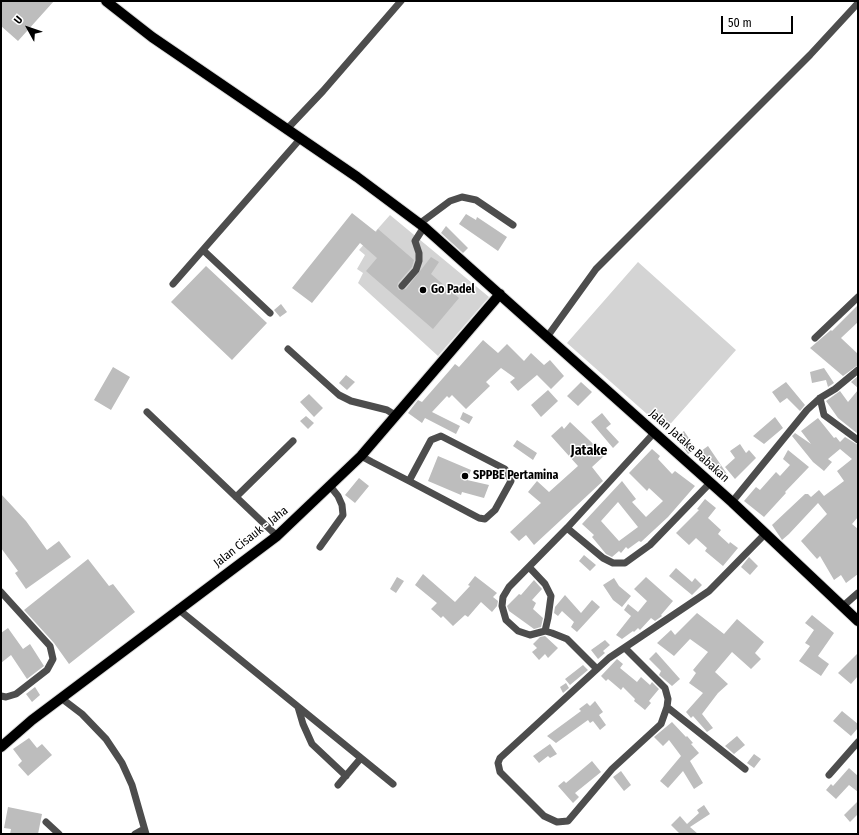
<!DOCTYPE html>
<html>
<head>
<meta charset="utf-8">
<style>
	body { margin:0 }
	#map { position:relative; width:859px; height:835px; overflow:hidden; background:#fff; font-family:"Fira Sans Condensed",sans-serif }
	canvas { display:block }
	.frame { position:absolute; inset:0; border:2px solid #000; pointer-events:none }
	.north { position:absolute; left:8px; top:8px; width:40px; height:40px; -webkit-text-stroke:3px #fff; paint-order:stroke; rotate:310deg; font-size:11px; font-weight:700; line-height:16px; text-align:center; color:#000 }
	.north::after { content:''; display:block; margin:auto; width:14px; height:18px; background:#000; clip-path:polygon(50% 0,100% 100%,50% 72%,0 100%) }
	.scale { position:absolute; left:721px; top:16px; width:72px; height:18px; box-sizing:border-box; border:2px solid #000; border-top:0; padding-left:5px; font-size:12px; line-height:14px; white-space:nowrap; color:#000; -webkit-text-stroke:3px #fff; paint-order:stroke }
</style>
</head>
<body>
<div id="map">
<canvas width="859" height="835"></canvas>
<div class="frame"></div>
<div class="north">U</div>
<div class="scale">50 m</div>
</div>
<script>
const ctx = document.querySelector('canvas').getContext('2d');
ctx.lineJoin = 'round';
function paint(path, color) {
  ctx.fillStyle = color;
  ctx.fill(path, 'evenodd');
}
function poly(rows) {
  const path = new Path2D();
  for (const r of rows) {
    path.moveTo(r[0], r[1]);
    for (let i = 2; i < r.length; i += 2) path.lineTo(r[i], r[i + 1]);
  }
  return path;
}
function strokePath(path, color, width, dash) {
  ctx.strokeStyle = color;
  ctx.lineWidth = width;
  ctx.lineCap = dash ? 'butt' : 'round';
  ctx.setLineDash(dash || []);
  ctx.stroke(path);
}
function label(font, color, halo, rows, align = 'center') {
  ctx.font = font + ' "Fira Sans Condensed",sans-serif';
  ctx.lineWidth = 3;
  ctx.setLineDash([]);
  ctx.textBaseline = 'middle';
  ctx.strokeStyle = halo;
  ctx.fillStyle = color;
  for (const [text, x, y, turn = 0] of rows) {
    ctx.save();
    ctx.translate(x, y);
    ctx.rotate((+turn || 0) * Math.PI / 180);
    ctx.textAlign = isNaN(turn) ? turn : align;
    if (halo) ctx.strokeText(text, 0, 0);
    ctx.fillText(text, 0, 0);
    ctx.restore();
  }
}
paint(poly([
	[390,215,489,297,438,356,358,283,363,273,357,269,365,255,359,250],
	[638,262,736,350,665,430,567,343]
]), '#d4d4d4');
paint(poly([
	[1,1,54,1,18,41,1,26],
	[352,213,376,232,378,229,414,260,412,267,398,283,397,287,399,290,406,289,431,257,439,262,431,274,459,298,433,329,366,271,377,258,360,243,312,303,292,288],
	[466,214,476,220,477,217,507,237,498,251,459,224],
	[446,226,468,248,463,253,441,233],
	[206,266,267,323,232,360,171,302],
	[281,304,287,312,280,317,274,310],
	[858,305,858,322,841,338,858,354,858,365,843,376,810,348,831,330,832,331],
	[483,340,498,353,507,344,524,361,531,353,544,365,550,360,564,376,551,389,537,375,518,391,510,382,515,378,501,368,486,382,490,386,466,409,452,395,449,398,447,396,432,412,460,426,456,434,425,418,422,423,408,413,418,400,422,402,450,370,455,364,459,367],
	[113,367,130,377,111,410,94,400],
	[824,368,834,383,828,387,826,380,812,383,810,372],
	[346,375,355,382,347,390,339,383],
	[858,376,858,388,851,382],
	[581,382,592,392,578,406,567,396],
	[786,382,805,405,800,411,787,398,780,403,772,392],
	[548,390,558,401,541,417,531,405],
	[858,390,858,434,838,418,826,401,840,391,848,402],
	[309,394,323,408,314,417,300,402],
	[463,412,473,417,469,424,460,419],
	[602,413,611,424,606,428,619,442,613,448,591,422],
	[306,416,314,423,308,429,300,421],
	[775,417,783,428,764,444,753,436],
	[818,418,834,438,836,437,840,442,845,437,858,445,858,517,852,524,858,529,858,574,846,583,841,575,834,580,820,556,817,559,801,541,827,514,818,503,789,534,782,540,772,525,805,494,808,494,811,497,819,490,824,496,844,481,837,471,852,459,840,449,828,459,832,462,824,471,813,462,792,436,795,433,811,444,801,431],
	[570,422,605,455,592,467,603,481,534,545,526,535,519,541,510,532,541,503,528,492,537,481,549,492,578,466,551,436,562,426,564,429],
	[684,431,696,449,688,454,676,437],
	[517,440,537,453,533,460,513,446],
	[740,444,746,453,749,450,756,458,735,479,725,467,735,458,730,451],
	[708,446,727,474,720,480,708,466,706,467,697,454],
	[652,449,660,456,658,459,672,474,675,471,695,486,668,517,641,542,639,541,628,549,626,547,621,553,619,551,612,557,606,554,592,537,594,535,582,524,622,481,636,499,632,502,646,517,663,501,649,488,647,491,629,473],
	[618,502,638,527,619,541,601,521],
	[788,450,809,467,785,492,786,493,764,517,744,501,756,487,760,490,776,472,780,476,790,465,783,459],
	[438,456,471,470,467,480,489,485,484,498,462,492,461,495,428,481],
	[359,478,369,486,355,503,345,495],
	[1,494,26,521,47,550,59,541,71,557,26,589,15,573,18,571,1,548],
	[705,499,716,508,708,518,721,530,718,534,729,544,730,542,738,548,723,566,705,551,707,548,696,538,689,545,676,533,699,510,697,509],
	[584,555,596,565,590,571,579,561],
	[749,557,758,566,750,575,741,567],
	[88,559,109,586,113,584,135,612,69,664,54,643,24,610],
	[676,568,692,582,695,578,702,585,692,595,669,576],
	[423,574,455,602,470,586,468,585,475,576,497,593,493,597,498,601,497,606,492,612,481,602,468,617,465,615,453,626,443,616,441,618,431,609,437,603,415,585],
	[397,577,404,581,396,593,390,589],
	[646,577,673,601,661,615,662,616,655,621,651,618,640,630,638,628,634,632,633,631,622,639,616,635,631,616,624,610,628,604,638,612,647,601,634,589],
	[614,578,619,586,631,596,622,607,613,600,603,585],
	[534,580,542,589,532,600,536,603,533,609,543,618,541,627,534,629,509,611,507,606,519,594,521,595],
	[565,595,581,613,592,600,600,607,577,632,571,627,574,622,562,611,558,616,554,613,555,607],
	[697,613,724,634,737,619,764,642,755,653,761,659,751,669,732,652,715,672,728,684,718,693,702,714,713,728,707,732,693,716,691,718,686,712,703,693,689,683,696,673,693,670,708,652,690,639,674,656,657,643,671,630,675,635],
	[812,615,834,633,818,656,829,664,821,676,799,661,810,646,805,643,814,630,805,623],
	[8,628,23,649,30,644,44,666,27,679,11,655,1,663,1,633],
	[545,636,558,648,548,658,545,654,539,660,532,652,537,648,533,644,540,637],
	[605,640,610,645,603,651,605,653,598,659,591,650],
	[656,652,680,679,672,686,659,675,661,671,649,659],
	[858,653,858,676,851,684,838,673],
	[617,659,623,664,620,668,637,682,641,677,650,685,652,682,659,689,649,701,651,703,645,710,634,701,635,699,623,687,621,690,608,679,606,681,601,676],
	[583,665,588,670,570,685,565,679],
	[566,683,569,688,563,693,560,687],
	[35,687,40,695,32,702,26,694],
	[595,701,603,712,599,715,606,725,600,730,593,721,590,723,588,720,556,743,547,736,581,711,579,709,587,703,590,706],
	[842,711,858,724,858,728,851,736,833,721],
	[672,722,686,737,687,736,693,743,691,744,699,753,690,761,703,783,694,789,683,771,668,788,660,781,681,756,669,740,663,746,654,737],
	[737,736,745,745,734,754,725,746],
	[29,738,37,748,42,744,52,755,28,776,18,765,22,761,13,749],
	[550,744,557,754,550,758,548,756,539,763,533,756],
	[754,754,761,759,754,768,747,763],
	[592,761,601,772,575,793,579,797,573,803,558,786,564,781,566,783],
	[849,768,858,776,858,792,849,785,836,799,826,790,831,784,833,786],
	[621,771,631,785,624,791,613,777],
	[858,801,858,814,850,822,844,815],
	[704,805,710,814,690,827,698,834,680,834,671,825,680,816,687,824,699,813,697,810],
	[8,807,42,814,38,834,10,834,11,829,4,828]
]), '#bdbdbd');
const major = poly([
	[106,1,152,37,357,177,424,227,732,502,858,621],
	[1,747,32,720,277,536,361,456,500,294]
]);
strokePath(major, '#dbdbdb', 12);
strokePath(poly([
	[287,129,323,91,401,1],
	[419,224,450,201,462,197,476,200,513,225],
	[203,250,270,313],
	[173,284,301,138],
	[402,286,416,270,419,261,419,253,415,241,424,227],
	[547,337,596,269,810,55,858,3],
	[815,338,858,297],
	[288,349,339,395,351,401,387,410,395,415],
	[820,398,824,415,858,440],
	[147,412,277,536],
	[361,456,372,462,409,481,479,518,485,519,495,510,511,481,505,469,441,436,431,440,409,481],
	[236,497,293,441],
	[732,502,807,410,820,398,835,389,858,370],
	[567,528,603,558,613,563,625,563,650,545,710,483],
	[320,547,343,515,342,505,338,496,330,486],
	[529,567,545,584,551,596,548,618,545,631],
	[1,592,50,646,53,659,47,670,16,694,6,697,1,696],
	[842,607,858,593],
	[178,609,393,784],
	[625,648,665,688,668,699,667,707],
	[597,669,567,639,552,633,545,631,530,635,518,631,506,620,502,606,503,597,509,587,567,528,654,433],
	[61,698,82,714,106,739,122,763,132,785,146,834],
	[298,707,303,724,312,744,346,776],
	[745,769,667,707,661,724,612,769,568,821,557,822,544,816,500,772,498,763,500,758,609,658,709,591,766,533],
	[829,775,858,742],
	[338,785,361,758],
	[46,822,59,834],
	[135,834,144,829]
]), '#4d4d4d', 7);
strokePath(major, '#000', 10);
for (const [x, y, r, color] of [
	[423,290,4,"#000"],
	[465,476,4,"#000"]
]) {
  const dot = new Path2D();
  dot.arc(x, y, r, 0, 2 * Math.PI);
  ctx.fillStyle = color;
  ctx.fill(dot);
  strokePath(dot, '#fff', 1.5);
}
label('bold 12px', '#000', '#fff', [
	["Go Padel",431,290],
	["SPPBE Pertamina",473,476]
], 'left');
label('12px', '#000', '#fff', [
	["Jalan Jatake Babakan",689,446,42],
	["Jalan Cisauk - Jaha",251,537,-38]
]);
label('bold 14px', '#000', '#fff', [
	["Jatake",589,451]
]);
</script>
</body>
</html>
